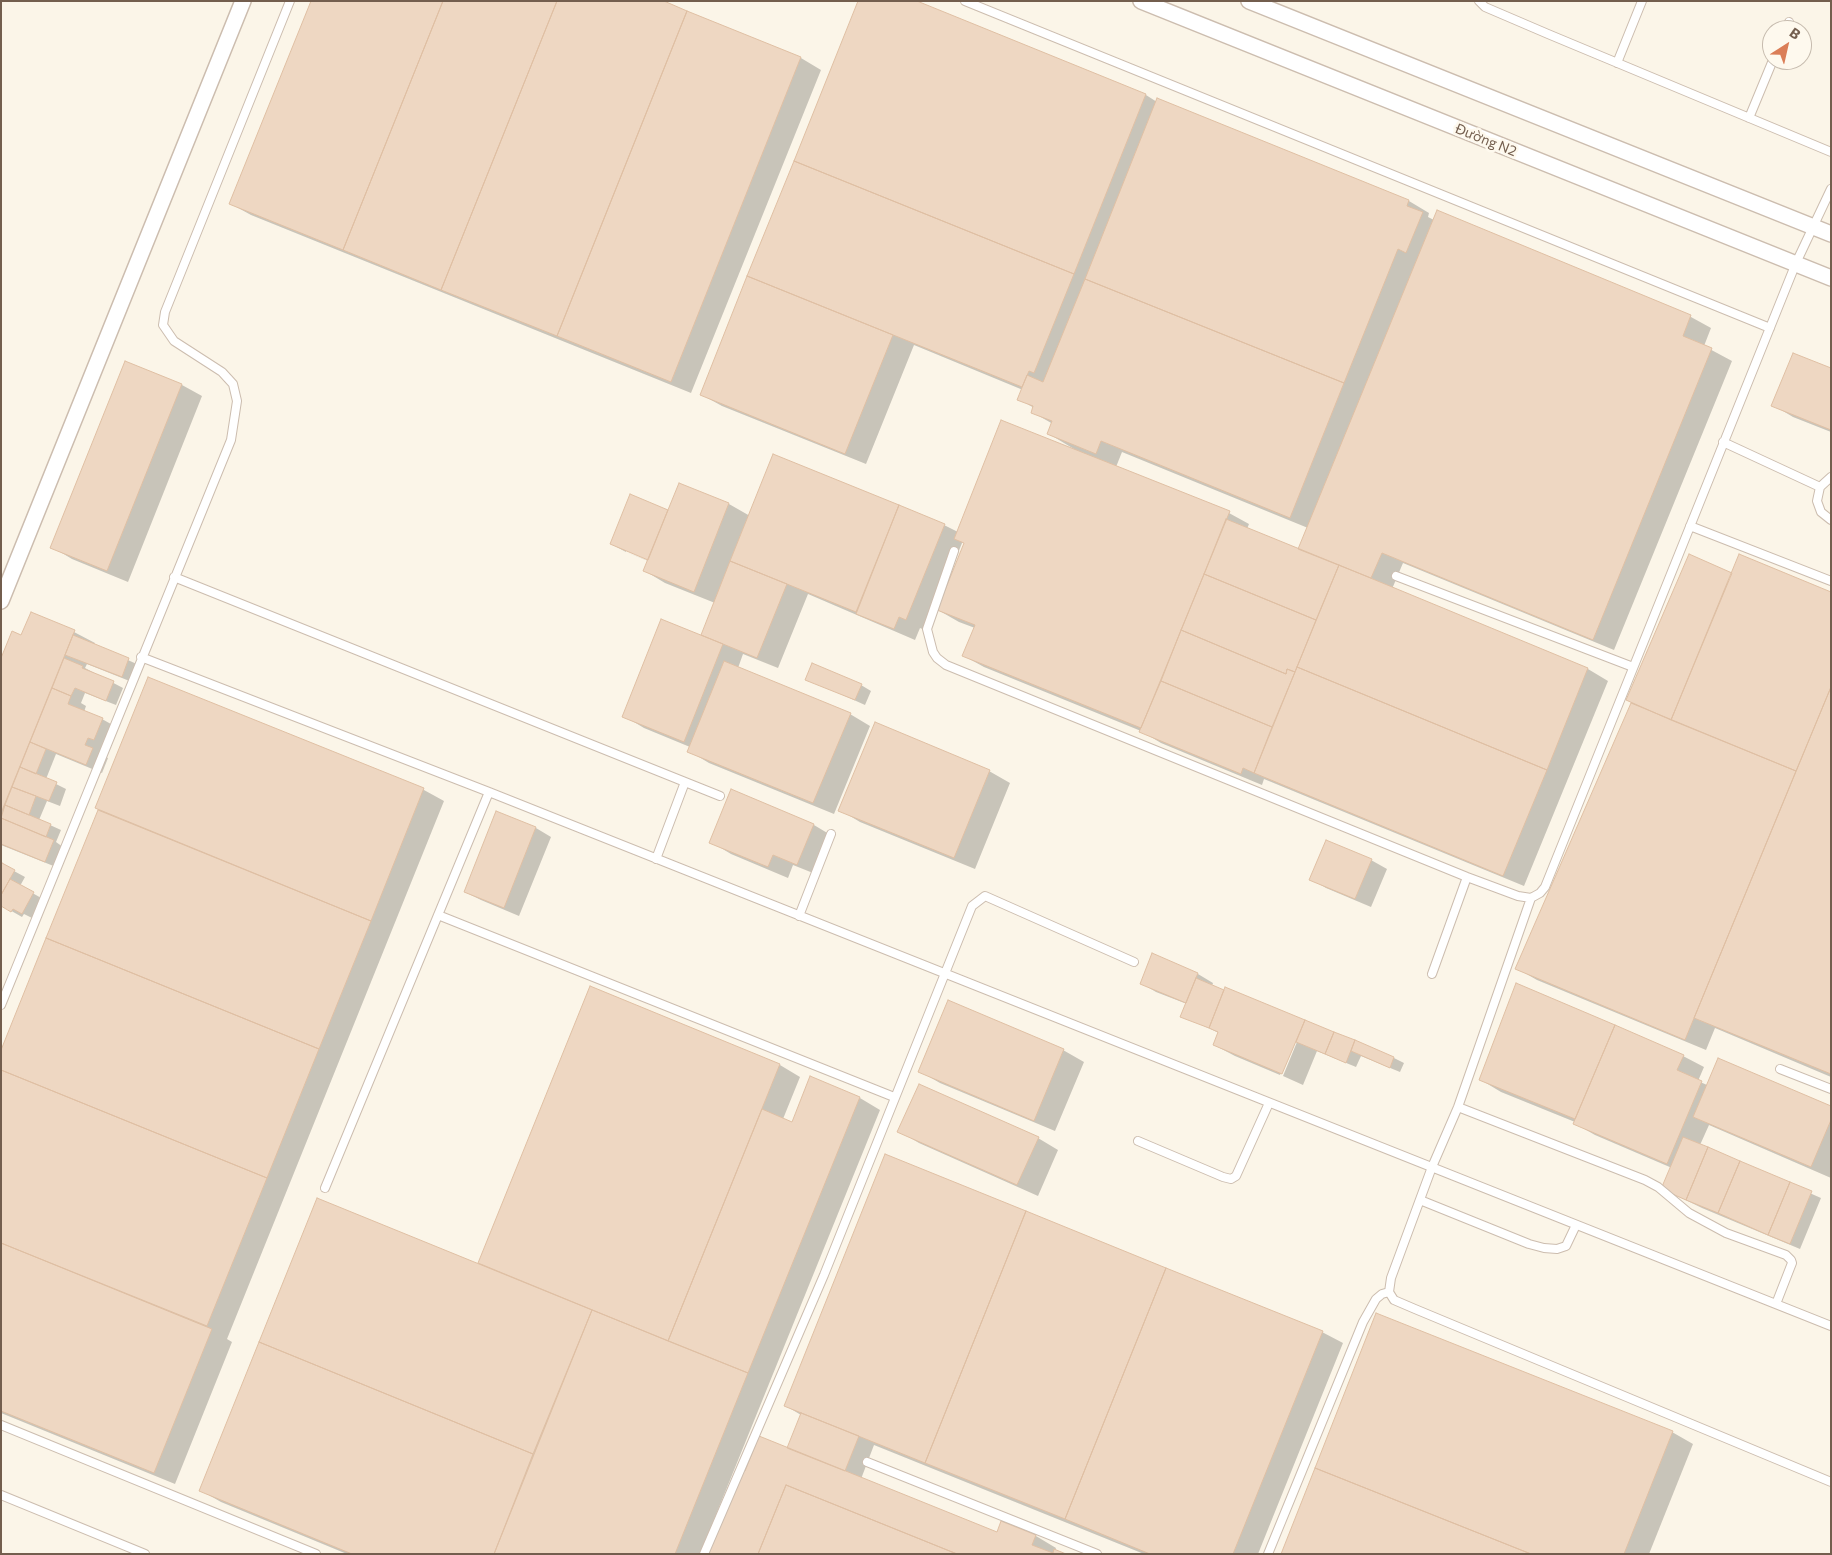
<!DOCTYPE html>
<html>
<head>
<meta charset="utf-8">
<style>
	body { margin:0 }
	#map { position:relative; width:1832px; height:1555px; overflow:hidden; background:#fbf5e8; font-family:Commissioner,sans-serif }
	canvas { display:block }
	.frame { position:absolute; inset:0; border:2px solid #735e4e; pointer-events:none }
	.north { position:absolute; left:1762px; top:20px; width:50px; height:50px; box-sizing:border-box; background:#fef9ee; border:1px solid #c6bbae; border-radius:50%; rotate:35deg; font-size:14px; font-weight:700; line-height:20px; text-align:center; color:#735e4e }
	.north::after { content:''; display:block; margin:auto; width:18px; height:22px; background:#db7e57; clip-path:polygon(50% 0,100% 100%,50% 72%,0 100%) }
</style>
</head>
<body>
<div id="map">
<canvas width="1832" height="1555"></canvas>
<div class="frame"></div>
<div class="north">B</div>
</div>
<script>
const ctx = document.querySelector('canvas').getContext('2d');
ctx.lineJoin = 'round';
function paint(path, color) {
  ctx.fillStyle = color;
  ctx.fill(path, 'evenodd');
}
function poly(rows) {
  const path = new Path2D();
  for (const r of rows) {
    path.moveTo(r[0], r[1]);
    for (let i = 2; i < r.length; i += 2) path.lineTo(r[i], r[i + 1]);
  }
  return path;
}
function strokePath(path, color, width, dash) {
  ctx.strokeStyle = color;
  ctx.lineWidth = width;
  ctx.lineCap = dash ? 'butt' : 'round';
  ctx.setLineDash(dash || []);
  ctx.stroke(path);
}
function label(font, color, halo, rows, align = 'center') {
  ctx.font = font + ' Commissioner,sans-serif';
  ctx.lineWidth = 5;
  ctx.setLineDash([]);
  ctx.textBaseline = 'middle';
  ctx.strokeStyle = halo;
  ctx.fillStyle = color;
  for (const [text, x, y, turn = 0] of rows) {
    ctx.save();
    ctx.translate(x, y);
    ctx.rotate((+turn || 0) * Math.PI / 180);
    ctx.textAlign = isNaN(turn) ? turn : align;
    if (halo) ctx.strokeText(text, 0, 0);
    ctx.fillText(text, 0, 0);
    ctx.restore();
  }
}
paint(poly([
	[661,1,801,58,821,70,691,393,251,215,231,204],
	[859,1,914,1,1146,95,1157,102,1158,99,1409,201,1429,213,1428,217,1434,220,1438,212,1691,317,1711,328,1704,346,1732,361,1614,650,1403,563,1392,589,1588,669,1608,681,1524,886,1264,779,1262,785,1161,743,1141,731,984,667,964,656,975,628,959,622,938,610,967,539,964,538,927,631,920,628,915,640,808,594,778,668,743,654,738,668,850,714,870,726,834,814,709,763,689,751,690,747,644,728,624,716,701,637,715,603,665,583,645,571,649,561,626,552,653,563,654,561,626,549,626,552,611,544,669,511,679,485,729,504,750,516,774,456,944,525,958,532,1074,449,1049,434,1053,424,1032,412,1034,408,1019,399,1023,390,914,345,866,464,722,406,702,395],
	[1122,452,1308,528,1299,550,1247,529,1249,524,1229,513,1116,467],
	[126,362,182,385,202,396,128,582,72,559,52,547],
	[1831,370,1831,432,1793,417,1773,405],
	[1733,575,1831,594,1831,1077,1715,1028,1706,1050,1537,980,1516,968,1632,703],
	[74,632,95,643,94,645,139,665,132,682,87,664,85,668,123,688,116,705,85,693,81,703,86,706,84,712,102,719,118,728,100,754,108,758,102,773,56,754,46,779,66,789,60,806,47,801,39,820,61,830,56,842,63,847,56,867,1,845,1,661,22,637],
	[149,679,424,790,444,801,227,1339,232,1342,175,1484,1,1413,1,1053,100,809],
	[807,679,861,685,871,691,865,705],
	[989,771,1010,783,975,869,860,822,840,810],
	[497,813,536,828,551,837,519,916,481,900,465,892],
	[814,825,834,837,818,875,793,865,788,878,731,854,711,842],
	[1371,860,1387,869,1371,907,1326,888,1311,879],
	[3,865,25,877,20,886,43,899,32,918,24,914,22,917,1,905,1,867],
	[1152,955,1198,974,1213,983,1212,986,1225,991,1226,989,1394,1058,1404,1063,1400,1072,1361,1056,1356,1067,1317,1051,1303,1085,1283,1076,1297,1042,1295,1040,1280,1075,1235,1056,1214,1045,1219,1033,1182,1016,1187,1004,1156,992,1141,983],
	[1516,985,1683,1056,1704,1067,1698,1081,1707,1085,1831,1107,1831,1178,1709,1125,1700,1145,1821,1198,1800,1249,1702,1208,1663,1189,1672,1168,1595,1135,1574,1123,1575,1122,1501,1092,1481,1080],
	[590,988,780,1065,800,1077,783,1119,793,1123,860,1098,880,1110,700,1554,347,1554,221,1502,200,1490,479,1265],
	[1063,1050,1084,1062,1055,1131,940,1083,919,1071],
	[899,1131,1038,1138,1058,1150,1038,1196,919,1143],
	[1322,1332,1343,1343,1258,1554,1144,1554,874,1445,861,1479,997,1534,1002,1523,1036,1536,1056,1548,1055,1551,1063,1554,707,1554,746,1473,788,1449,801,1415,786,1406],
	[1672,1432,1693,1444,1649,1554,1282,1554]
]), '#0003');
const building = poly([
	[311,1,443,1,343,250,229,204,311,1],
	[443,1,557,1,441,290,343,250,443,1],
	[557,1,664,1,687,11,557,336,441,290,557,1],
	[858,1,917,1,1146,94,1074,274,794,161,858,1],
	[687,11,801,57,671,382,557,336,687,11],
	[1157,98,1409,200,1407,206,1423,212,1406,253,1398,249,1344,383,1085,279,1157,98],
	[794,161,1074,274,1034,373,1029,371,1022,387,747,276,794,161],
	[1437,210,1691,315,1683,336,1712,348,1593,640,1382,553,1371,578,1298,549,1437,210],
	[747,276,893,335,845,454,700,395,747,276],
	[1085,279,1344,383,1290,518,1101,441,1096,454,1047,434,1052,421,1031,413,1033,406,1017,400,1027,375,1043,382,1085,279],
	[1793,353,1831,368,1831,430,1771,406,1793,353],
	[125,361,182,384,107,571,50,548,125,361],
	[1001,420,1230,511,1141,728,962,656,975,625,937,610,964,543,954,539,1001,420],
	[773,454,899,505,856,612,730,561,773,454],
	[679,483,729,503,694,592,643,571,679,483],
	[630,494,668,510,648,560,610,544,630,494],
	[899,505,945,524,906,620,899,617,894,629,856,614,899,505],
	[1226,519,1339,565,1316,620,1204,574,1226,519],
	[1689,554,1732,573,1671,720,1626,700,1689,554],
	[1739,554,1831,592,1831,687,1796,771,1671,720,1739,554],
	[730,561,787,584,757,658,701,635,730,561],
	[1339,565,1588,668,1547,770,1297,667,1339,565],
	[1204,574,1316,620,1295,672,1287,669,1286,674,1181,630,1204,574],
	[31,612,75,630,1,813,1,658,12,631,21,635,31,612],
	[661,619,723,644,684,742,622,717,661,619],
	[1181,630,1286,674,1287,669,1295,672,1272,727,1161,681,1181,630],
	[73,635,129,658,122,677,65,655,73,635],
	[64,658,83,666,82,668,114,681,106,701,75,688,71,696,52,688,64,658],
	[724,661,851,713,813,803,687,752,724,661],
	[812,663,862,684,855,700,805,680,812,663],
	[1297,667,1547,770,1503,876,1254,773,1297,667],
	[148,677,424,788,371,921,95,808,148,677],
	[1161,681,1272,727,1254,773,1243,768,1241,774,1139,732,1161,681],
	[1831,687,1831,1074,1694,1018,1831,687],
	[52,688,71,696,68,704,103,718,94,740,88,738,85,745,93,748,86,765,30,742,52,688],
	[1631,703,1796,771,1685,1040,1515,969,1631,703],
	[875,722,990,770,954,858,838,811,875,722],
	[30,742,46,749,36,774,20,767,30,742],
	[20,767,57,782,49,801,12,787,20,767],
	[12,787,36,796,29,815,5,805,12,787],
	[731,789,814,824,797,865,773,855,768,867,709,843,731,789],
	[5,805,51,824,46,837,1,818,5,805],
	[98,810,371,921,319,1049,46,938,98,810],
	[496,811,536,827,504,908,464,892,496,811],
	[1,818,54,840,45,862,1,844,1,818],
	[1326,840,1372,859,1355,899,1309,880,1326,840],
	[2,863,15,870,1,895,1,865,2,863],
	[10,879,34,892,22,914,13,909,11,912,1,906,1,895,10,879],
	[46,938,319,1049,267,1178,1,1070,1,1050,46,938],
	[1152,953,1198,973,1186,1003,1140,984,1152,953],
	[1196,978,1224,990,1209,1028,1180,1017,1196,978],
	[1516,983,1615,1025,1575,1119,1479,1080,1516,983],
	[590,986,780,1064,668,1341,478,1263,590,986],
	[1225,987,1305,1020,1282,1074,1213,1045,1218,1032,1209,1028,1225,987],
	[948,1000,1064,1049,1034,1121,918,1072,948,1000],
	[1305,1020,1334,1032,1325,1054,1296,1042,1305,1020],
	[1615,1025,1684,1055,1677,1070,1702,1081,1667,1164,1573,1124,1615,1025],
	[1334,1032,1355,1040,1346,1063,1325,1054,1334,1032],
	[1355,1040,1394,1057,1390,1068,1351,1051,1355,1040],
	[1718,1058,1831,1106,1831,1120,1811,1167,1693,1117,1718,1058],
	[1,1070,267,1178,207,1326,1,1243,1,1070],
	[810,1076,860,1097,748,1373,668,1341,762,1109,792,1122,810,1076],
	[919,1084,1039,1137,1017,1185,897,1132,919,1084],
	[1683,1137,1708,1147,1686,1200,1661,1189,1683,1137],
	[1708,1147,1740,1161,1718,1213,1686,1200,1708,1147],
	[885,1154,1026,1211,925,1463,784,1406,885,1154],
	[1740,1161,1790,1182,1768,1235,1718,1213,1740,1161],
	[1790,1182,1812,1191,1790,1244,1768,1235,1790,1182],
	[317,1198,592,1310,533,1454,259,1342,317,1198],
	[1026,1211,1166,1268,1065,1519,925,1463,1026,1211],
	[1,1243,212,1329,154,1473,1,1411,1,1243],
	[1166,1268,1323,1331,1233,1554,1150,1554,1065,1519,1166,1268],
	[592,1310,748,1373,675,1554,494,1554,592,1310],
	[1376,1313,1673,1431,1624,1554,1531,1554,1315,1468,1376,1313],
	[259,1342,533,1454,494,1554,352,1554,199,1491,259,1342],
	[801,1413,859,1436,845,1471,787,1448,801,1413],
	[759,1436,997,1532,1001,1521,1036,1535,1032,1545,1053,1553,1054,1549,1066,1554,957,1554,786,1485,758,1554,706,1554,742,1470,745,1471,759,1436],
	[1315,1468,1531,1554,1281,1554,1315,1468],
	[786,1485,957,1554,758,1554,786,1485]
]);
paint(building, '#eed7c2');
strokePath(building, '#dfbfa3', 1);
const lane = poly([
	[965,1,1770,328],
	[1479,1,1485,7,1548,34,1831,152],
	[1786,30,1789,22],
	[1617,63,1642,1],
	[1749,118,1773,60],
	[1723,442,1820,487],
	[1831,477,1820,487,1817,501,1821,512,1831,520],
	[1690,526,1831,581],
	[954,551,927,629,933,652,937,658,946,665,1467,877,1518,896,1531,898,1540,893,1545,887,1796,263,1831,189],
	[1396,576,1633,667],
	[174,577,720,796],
	[141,657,489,792,1831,1326],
	[656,859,685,782],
	[1531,898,1458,1107,1432,1167,1391,1278,1389,1292,1394,1300,1415,1309,1831,1482],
	[438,915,894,1097],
	[799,916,831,834],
	[1432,974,1467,877],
	[1,1005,231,440,237,401,233,384,222,372,174,341,163,325,165,312,290,1],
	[1780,1069,1831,1089],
	[1458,1107,1645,1180,1658,1187,1689,1213,1726,1233,1786,1255,1791,1260,1792,1263,1776,1304],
	[1138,1141,1223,1177,1231,1179,1236,1176,1269,1103],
	[325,1188,489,792],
	[1420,1200,1529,1244,1544,1248,1557,1249,1566,1246,1576,1225],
	[1,1425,316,1554],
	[867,1462,1097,1554],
	[1,1495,145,1554],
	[704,1554,824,1275,972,906,985,896,1134,962],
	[1268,1554,1363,1322,1376,1299,1382,1294,1389,1292]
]);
const street = poly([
	[1141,1,1831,278],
	[1249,1,1831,234],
	[1,601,243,1]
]);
strokePath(lane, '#ccbdaf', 10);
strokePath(street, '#ccbdaf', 18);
strokePath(lane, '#fff', 8);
strokePath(street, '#fff', 15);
label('14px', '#735e4e', '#fef9ee', [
	["Đường N2",1486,140,22]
]);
</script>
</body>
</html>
